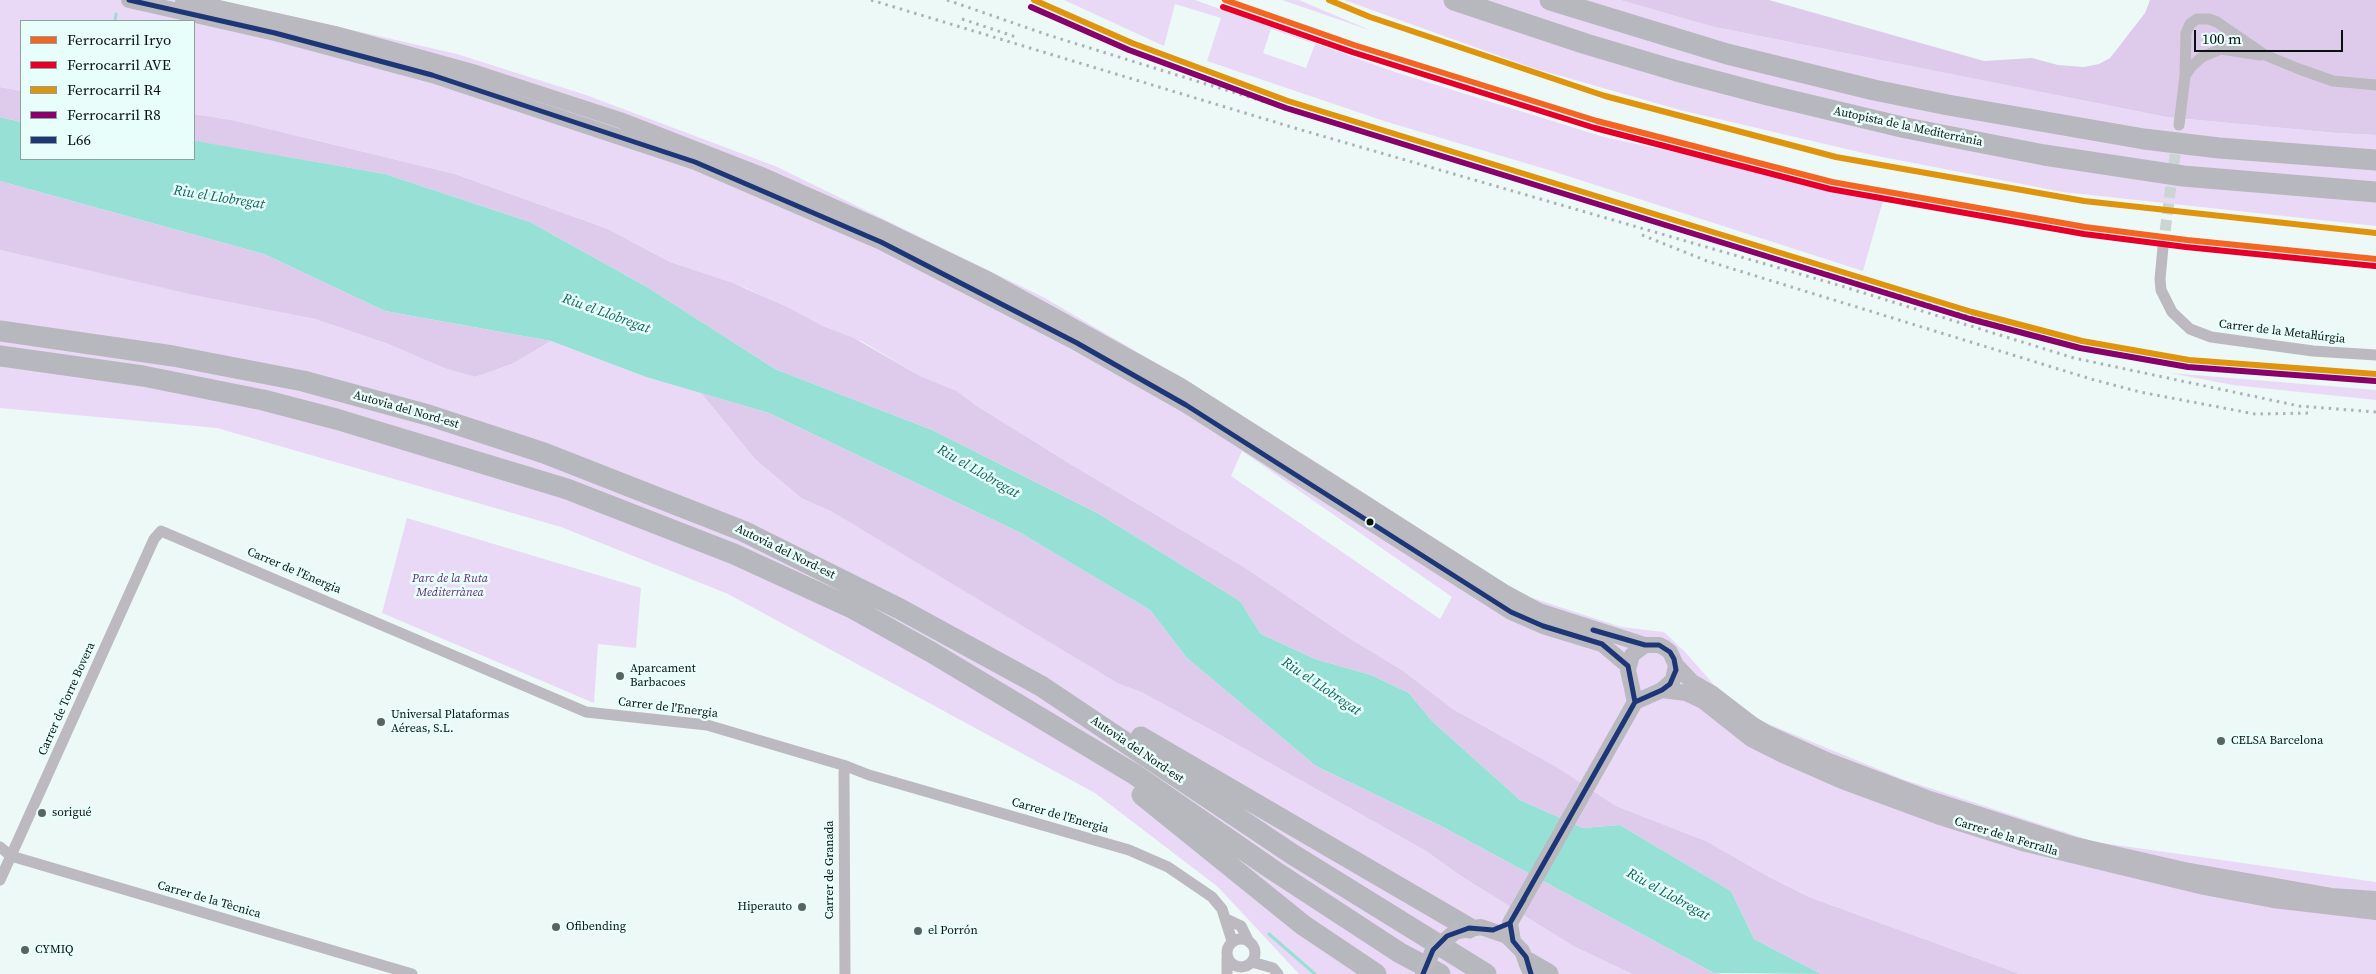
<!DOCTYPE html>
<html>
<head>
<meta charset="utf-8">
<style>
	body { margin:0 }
	#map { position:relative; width:2376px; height:974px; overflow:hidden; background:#edf9f6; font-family:"Source Serif 4",serif }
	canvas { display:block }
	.legend { position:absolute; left:20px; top:20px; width:175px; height:140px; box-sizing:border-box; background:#e8fefa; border:1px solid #8fa09d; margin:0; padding:6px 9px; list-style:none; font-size:15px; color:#0a1211 }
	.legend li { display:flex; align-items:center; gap:10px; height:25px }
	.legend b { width:25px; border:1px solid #8fa09d }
	.scale { position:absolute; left:2194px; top:30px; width:149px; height:22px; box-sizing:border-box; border:2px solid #0a1211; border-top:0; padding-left:6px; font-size:15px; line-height:18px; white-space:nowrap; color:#0a1211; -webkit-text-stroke:4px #e8fefa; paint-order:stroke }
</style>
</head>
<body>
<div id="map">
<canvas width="2376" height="974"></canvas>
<ul class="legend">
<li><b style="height:6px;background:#f26522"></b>Ferrocarril Iryo</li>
<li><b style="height:6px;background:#e4002b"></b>Ferrocarril AVE</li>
<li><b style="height:6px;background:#de940d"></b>Ferrocarril R4</li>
<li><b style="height:6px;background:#88006a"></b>Ferrocarril R8</li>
<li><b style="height:6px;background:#1d3678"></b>L66</li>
</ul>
<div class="scale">100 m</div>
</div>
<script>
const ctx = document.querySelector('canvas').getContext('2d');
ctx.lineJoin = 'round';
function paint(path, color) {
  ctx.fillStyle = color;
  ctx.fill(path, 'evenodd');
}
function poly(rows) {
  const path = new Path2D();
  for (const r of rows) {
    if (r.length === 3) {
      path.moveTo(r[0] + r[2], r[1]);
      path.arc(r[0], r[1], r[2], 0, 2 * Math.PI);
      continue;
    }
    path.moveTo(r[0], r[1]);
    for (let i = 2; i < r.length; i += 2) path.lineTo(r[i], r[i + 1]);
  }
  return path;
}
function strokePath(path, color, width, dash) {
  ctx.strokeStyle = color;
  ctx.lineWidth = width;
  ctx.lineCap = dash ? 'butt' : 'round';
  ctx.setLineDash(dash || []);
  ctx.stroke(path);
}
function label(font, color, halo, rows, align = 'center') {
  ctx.font = font + ' "Source Serif 4",serif';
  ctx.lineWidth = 5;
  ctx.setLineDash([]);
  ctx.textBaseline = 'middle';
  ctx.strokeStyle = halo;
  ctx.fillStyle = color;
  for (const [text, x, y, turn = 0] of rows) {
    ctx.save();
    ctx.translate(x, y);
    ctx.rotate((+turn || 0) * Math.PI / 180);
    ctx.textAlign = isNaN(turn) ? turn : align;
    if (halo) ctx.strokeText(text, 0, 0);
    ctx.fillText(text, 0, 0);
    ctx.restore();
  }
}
paint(poly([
	[0,0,215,0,274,12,457,54,586,95,775,166,1043,297,1180,377,1324,467,1520,594,1621,627,1664,632,1686,653,1737,711,1902,779,2095,842,2376,882,2376,974,2020,974,1809,897,1771,878,1706,841,1616,806,1560,769,1453,709,1402,670,1349,638,1244,567,1072,465,977,406,957,391,920,376,863,342,823,326,746,288,670,262,608,229,455,174,232,120,194,114,194,21,21,21,21,91,0,87],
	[1242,451,1452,597,1440,619,1231,476],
	[1064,0,1195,0,1395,72,1604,137,1884,197,1863,271,1552,171,1384,121,1207,61,1221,18,1175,4,1164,46],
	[1271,29,1315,44,1306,68,1263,53],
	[1282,0,1299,0,1372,31],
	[1344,0,1620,0,1710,26,2166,117,2336,133,2376,135,2376,226,2063,192,1872,155,1680,110,1533,68],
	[0,250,183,292,315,319,388,344,444,368,475,377,512,364,551,341,646,377,701,393,755,459,801,498,831,510,1119,684,1141,692,1213,731,1426,851,1461,876,1573,946,1632,974,1299,974,1218,887,1095,793,728,594,561,527,217,428,0,408],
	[2170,373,2376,390,2376,400,2233,385],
	[407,518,641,588,636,648,598,644,594,703,382,613]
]), '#e9d9f7');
paint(poly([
	[1620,0,1769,0,1984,61,2032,58,2058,65,2084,67,2099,64,2110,58,2145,13,2150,0,2376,0,2376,135,2336,133,2166,117,1710,26],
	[0,87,21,91,21,122,0,117],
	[194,114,232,120,455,174,608,229,670,262,733,283,787,307,823,326,854,338,920,376,957,391,977,406,1072,465,1244,567,1349,638,1402,670,1453,709,1560,769,1616,806,1706,841,1771,878,1809,897,2020,974,1821,974,1754,939,1731,891,1620,825,1583,828,1520,800,1432,721,1409,693,1371,675,1315,659,1261,634,1240,601,1099,514,932,430,775,369,647,287,530,222,385,174,194,141],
	[0,181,264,254,385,311,551,341,512,364,475,377,444,368,388,344,315,319,194,295,0,250],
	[701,393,769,413,1019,532,1150,610,1187,658,1316,766,1441,826,1714,973,1723,974,1632,974,1573,946,1461,876,1426,851,1213,731,1141,692,1119,684,831,511,801,498,755,459]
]), '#decbec');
paint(poly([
	[0,117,21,122,21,159,194,159,194,141,196,141,385,174,530,222,647,287,775,369,932,430,1099,514,1240,601,1261,634,1315,659,1371,675,1409,693,1432,721,1520,800,1583,828,1620,825,1731,891,1754,939,1821,974,1714,973,1441,826,1316,766,1187,658,1150,610,1019,532,769,413,646,377,551,341,385,311,264,254,0,181]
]), '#96e0d6');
strokePath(poly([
	[115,21,116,14],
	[1269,934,1315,974]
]), '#96e0d6', 3);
strokePath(poly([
	[2163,247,2177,140]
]), '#cbd6d4', 11, [11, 5.5]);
strokePath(poly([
	[2185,76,2191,67,2202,57,2221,49,2260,55],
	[2179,125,2185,76,2186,33,2190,24,2197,19,2209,19,2217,22,2265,55,2299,69,2333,81,2376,85],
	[2163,247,2160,279,2161,290,2172,312,2190,329,2211,337,2313,351,2376,355],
	[0,847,11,856,412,974],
	[0,880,154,539,161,531,586,712,707,725,846,766,869,775,1129,850,1168,867,1212,897,1222,909,1232,941],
	[1226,919,1241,926,1249,942],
	[1241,953,14],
	[1252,962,1273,968,1278,974],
	[845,974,844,772,846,766],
	[1227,974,1227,958]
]), '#bcbac0', 11);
strokePath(poly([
	[129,0,275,33,432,75,695,162,881,242,1077,343,1186,405,1511,612,1543,626,1602,644,1628,666],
	[183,0,335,34,476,73,620,120,764,176,877,226,989,280,1181,386,1504,592,1539,611,1645,645],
	[1676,665,1692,682,1713,694,1752,724,1767,733,1829,761,1927,798,2075,845,2189,871,2331,896,2376,899],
	[1662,690,1686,693,1703,701,1751,739,1785,756,1842,781,1937,816,2026,844,2204,887,2273,900,2376,912],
	[1458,931,1481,927,1507,936,1522,951,1531,974],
	[1513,941,1510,923,1635,702,1662,690,1673,680,1676,665,1670,652,1665,648,1659,645,1645,645,1632,655,1628,670,1635,702]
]), '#bab9bf', 16);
strokePath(poly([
	[1454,0,1586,44,1677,71,1768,95,1906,128,2044,155,2183,176,2376,192],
	[1550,0,1727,54,1874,90,1948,105,2144,139,2219,148,2376,160],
	[0,331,173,356,303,381,428,415,544,453,743,531,900,609,1041,686,1292,854,1486,974],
	[0,356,143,376,263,400,336,419,567,489,734,554,854,609,931,652,1134,774,1273,870,1400,953,1440,974],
	[1141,737,1469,928],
	[1142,795,1303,925,1376,974],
	[1529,963,1548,974]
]), '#b7b8bd', 21);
strokePath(poly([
	[871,0,1298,129,1838,285,2074,358,2299,406,2376,412],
	[947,0,1048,35,1193,80,1970,317,2077,346,2187,366,2376,380],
	[962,19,1016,37],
	[1642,235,1707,261,2091,379,2140,392,2255,414,2313,413]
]), '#adb2b4', 3, [2.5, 5]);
strokePath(poly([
	[1423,974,1433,950,1455,932]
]), '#bab9bf', 16);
strokePath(poly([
	[129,0,275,33,432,75,695,162,881,242,1077,343,1186,405,1511,612,1543,626,1602,644,1628,666,1635,702,1510,923,1493,930,1469,928,1447,936,1433,950,1423,974],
	[1593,630,1645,645,1659,645,1670,652,1674,659,1676,670,1670,684,1662,690,1635,702,1621,727],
	[1524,899,1510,923,1513,941,1526,957,1531,974]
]), '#1d3678', 5);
strokePath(poly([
	[1225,0,1354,45,1597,121,1832,182,2085,227,2187,240,2376,259]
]), '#f26522', 6);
strokePath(poly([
	[1223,7,1352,52,1595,128,1830,189,2084,234,2186,247,2375,266]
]), '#e4002b', 6);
strokePath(poly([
	[1034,0,1132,43,1288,101,1972,312,2082,341,2189,360,2376,374],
	[1329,0,1370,17,1605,96,1836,157,2084,201,2376,233]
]), '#de940d', 6);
strokePath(poly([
	[1031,7,1129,50,1286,108,1970,319,2080,348,2188,367,2375,381]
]), '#88006a', 6);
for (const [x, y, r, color] of [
	[1370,522,4.5,"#0a1211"],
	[620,676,5,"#596361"],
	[381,722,5,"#596361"],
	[2221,741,5,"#596361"],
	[42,813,5,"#596361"],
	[802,907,5,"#596361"],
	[556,927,5,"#596361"],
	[918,931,5,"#596361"],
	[25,950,5,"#596361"]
]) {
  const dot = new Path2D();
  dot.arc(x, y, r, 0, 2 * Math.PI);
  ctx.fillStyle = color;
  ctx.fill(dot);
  strokePath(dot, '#e8fefa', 2);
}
label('12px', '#0a1211', '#e8fefa', [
	["Autopista de la Mediterrània",1908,127,12],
	["Carrer de la Metal·lúrgia",2282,332,7],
	["Autovia del Nord-est",406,410,16],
	["Autovia del Nord-est",785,552,26],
	["Carrer de l'Energia",294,571,23],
	["Carrer de Torre Bovera",67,699,-66],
	["Carrer de l'Energia",668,708,7],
	["Autovia del Nord-est",1137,750,34],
	["Carrer de l'Energia",1060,816,16],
	["Carrer de la Ferralla",2006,837,17],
	["Carrer de Granada",830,870,-90],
	["Carrer de la Tècnica",209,900,16]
]);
label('italic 12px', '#622d77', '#e8fefa', [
	["Parc de la Ruta",450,579],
	["Mediterrànea",450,593]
]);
label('12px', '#0a1211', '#e8fefa', [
	["Aparcament",630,669],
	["Barbacoes",630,683],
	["Universal Plataformas",391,715],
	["Aéreas, S.L.",391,729],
	["CELSA Barcelona",2231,741],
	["sorigué",52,813],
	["Hiperauto",792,907,"right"],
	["Ofibending",566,927],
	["el Porrón",928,931],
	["CYMIQ",35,950]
], 'left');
label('italic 14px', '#0b635b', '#e8fefa', [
	["Riu el Llobregat",219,198,9],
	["Riu el Llobregat",606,314,20],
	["Riu el Llobregat",978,472,30],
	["Riu el Llobregat",1321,687,34],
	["Riu el Llobregat",1668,895,29]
]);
</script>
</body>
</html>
